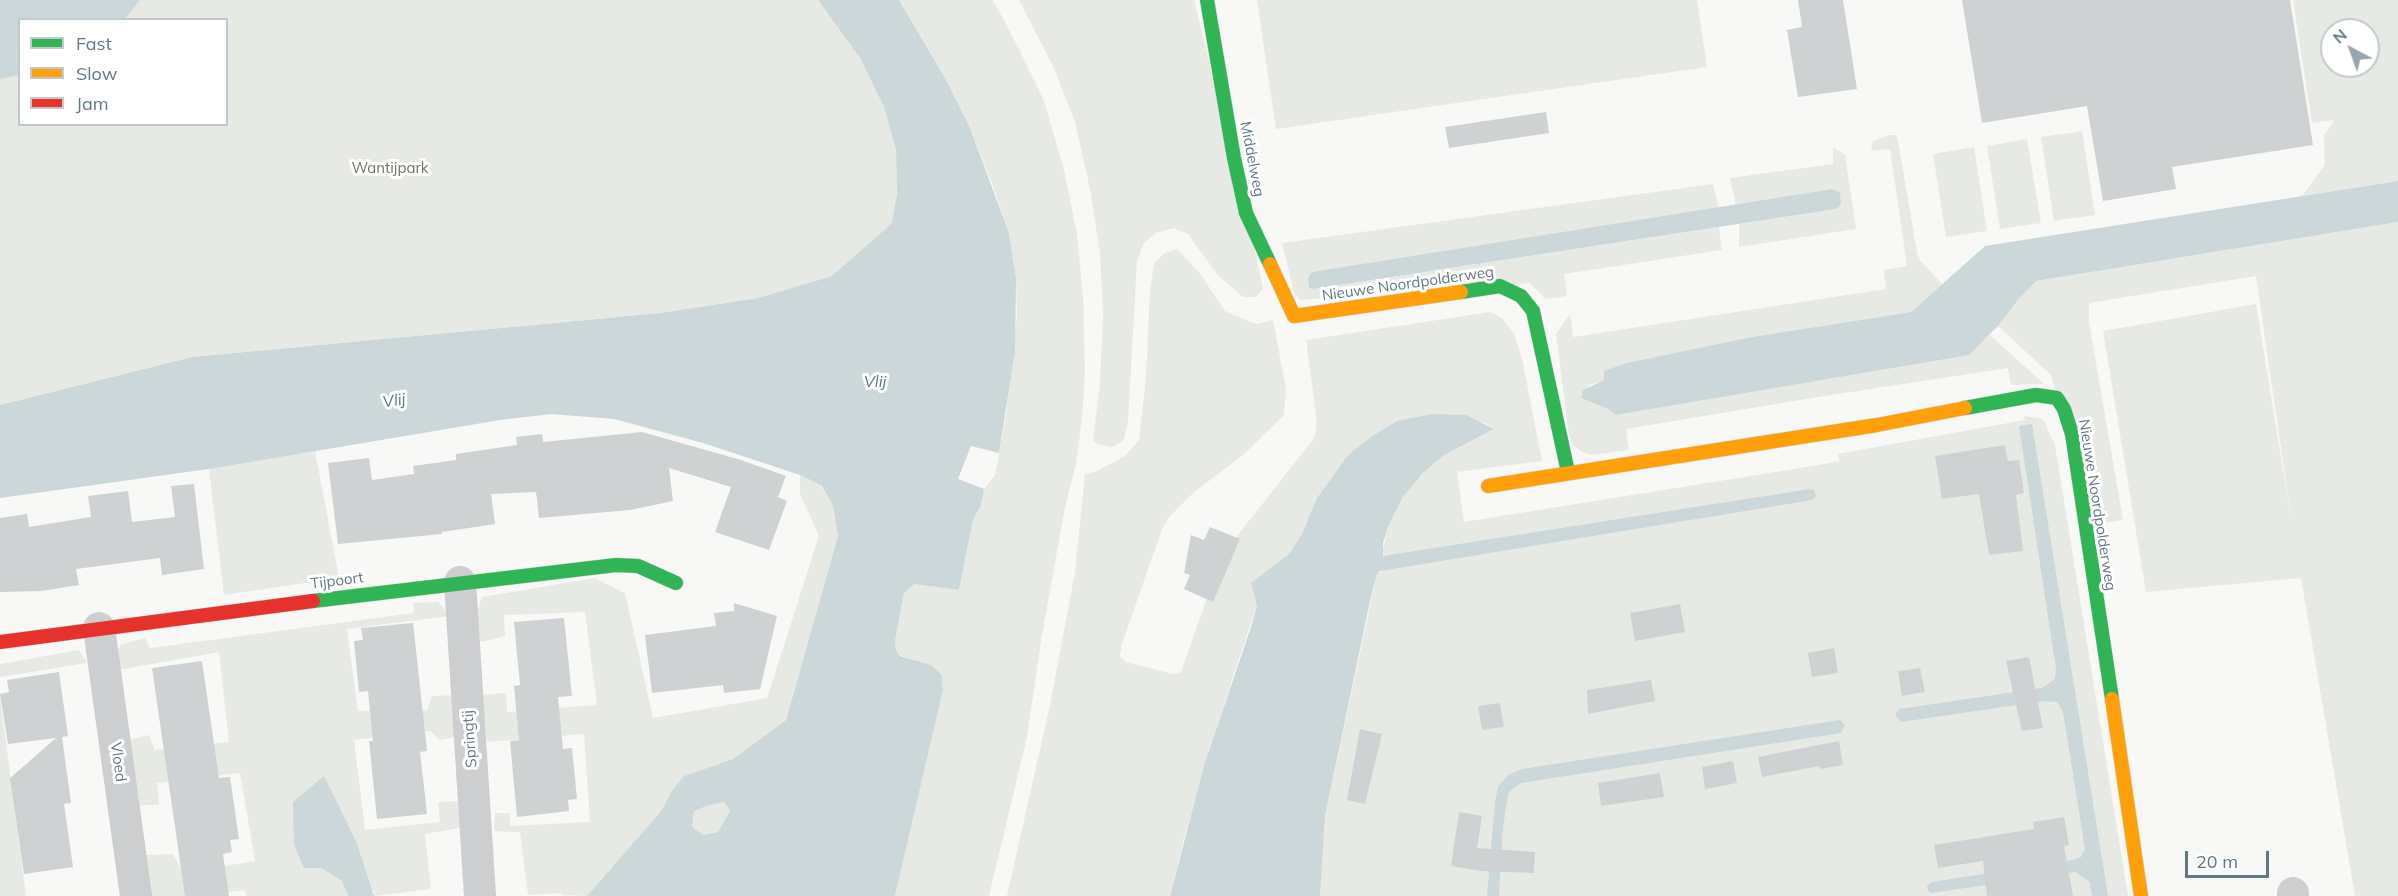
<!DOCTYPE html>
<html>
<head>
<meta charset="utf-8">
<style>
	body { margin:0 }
	#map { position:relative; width:2398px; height:896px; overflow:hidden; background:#f8f8f7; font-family:Mulish,sans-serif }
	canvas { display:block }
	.legend { position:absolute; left:18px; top:18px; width:210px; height:108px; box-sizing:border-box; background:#fff; border:2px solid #c0c9ce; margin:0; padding:8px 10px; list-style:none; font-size:18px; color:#617984 }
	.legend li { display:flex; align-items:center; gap:12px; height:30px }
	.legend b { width:30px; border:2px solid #c0c9ce }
	.north { position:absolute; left:2320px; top:18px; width:60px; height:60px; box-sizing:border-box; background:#fff; border:2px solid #c0c9ce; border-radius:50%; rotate:319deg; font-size:16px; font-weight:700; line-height:24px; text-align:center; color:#617984 }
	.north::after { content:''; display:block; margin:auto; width:21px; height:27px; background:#96a5ac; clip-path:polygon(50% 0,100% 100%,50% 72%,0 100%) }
	.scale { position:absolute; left:2185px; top:851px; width:84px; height:27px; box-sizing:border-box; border:3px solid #617984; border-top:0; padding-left:8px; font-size:18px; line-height:21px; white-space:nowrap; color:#617984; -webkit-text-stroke:4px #fff; paint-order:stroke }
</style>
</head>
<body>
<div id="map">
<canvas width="2398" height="896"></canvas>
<ul class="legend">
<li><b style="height:8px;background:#30b455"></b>Fast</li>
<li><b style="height:8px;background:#ff9f0a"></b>Slow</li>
<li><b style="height:8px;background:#e5322d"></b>Jam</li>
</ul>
<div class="north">N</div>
<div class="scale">20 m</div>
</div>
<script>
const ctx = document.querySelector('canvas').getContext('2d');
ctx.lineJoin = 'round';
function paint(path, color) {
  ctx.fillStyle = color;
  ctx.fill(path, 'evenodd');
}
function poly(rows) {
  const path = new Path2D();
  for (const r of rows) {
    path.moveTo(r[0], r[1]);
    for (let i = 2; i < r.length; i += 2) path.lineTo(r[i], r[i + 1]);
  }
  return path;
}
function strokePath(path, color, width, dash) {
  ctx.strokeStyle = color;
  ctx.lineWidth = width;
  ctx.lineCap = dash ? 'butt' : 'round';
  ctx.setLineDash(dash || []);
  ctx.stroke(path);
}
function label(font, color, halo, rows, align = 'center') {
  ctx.font = font + ' Mulish,sans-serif';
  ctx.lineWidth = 6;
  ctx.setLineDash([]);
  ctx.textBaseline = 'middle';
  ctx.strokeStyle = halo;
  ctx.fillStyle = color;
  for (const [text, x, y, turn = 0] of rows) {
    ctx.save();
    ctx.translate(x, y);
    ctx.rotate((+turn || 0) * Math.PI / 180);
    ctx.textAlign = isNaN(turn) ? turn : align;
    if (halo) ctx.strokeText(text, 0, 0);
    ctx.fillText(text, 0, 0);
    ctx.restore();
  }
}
paint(poly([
	[0,0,818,0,860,58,884,107,896,150,897,193,892,223,832,276,758,298,661,313,192,357,0,405],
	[20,20,226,20,226,124,20,124],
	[899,0,993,0,1018,47,1044,101,1064,170,1077,234,1083,297,1085,369,1082,418,1076,464,1065,507,1041,641,1027,737,989,896,895,896,943,690,942,675,931,666,900,655,896,650,895,641,904,592,914,584,959,590,973,520,981,505,984,489,995,475,1006,415,1017,316,1016,279,1009,233,992,183,970,128,945,78],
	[1019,0,1194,0,1258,265,1263,289,1256,297,1243,297,1217,274,1188,234,1174,228,1156,233,1144,243,1137,261,1128,421,1124,440,1112,447,1100,445,1093,441,1100,382,1103,315,1100,253,1090,189,1075,122,1053,66],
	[1257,0,1697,0,1707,67,1276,129],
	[2293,0,2398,0,2398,181,2302,196,2325,165,2324,136,2334,120,2312,123],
	[2332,30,2368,30,2368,66,2332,66],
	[2082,131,2095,215,2054,221,2041,137],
	[1890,135,1897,135,1918,258,1942,284,1911,312,1746,338,1589,385,1581,398,1608,409,1969,355,1990,335,2044,384,2011,385,2008,368,1818,397,1626,429,1629,450,1592,455,1582,452,1573,445,1569,436,1556,334,1570,314,1573,337,1886,289,1884,270,1907,266,1890,149,1871,151,1873,141],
	[2027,139,2041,223,2000,229,1987,146],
	[1833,147,1845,155,1856,229,1739,247,1739,224,1836,209,1840,193,1833,190,1736,206,1730,178,1833,164],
	[1974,147,1987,231,1946,237,1933,154],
	[1713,184,1719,208,1318,271,1308,279,1309,288,1313,289,1719,227,1722,250,1564,274,1567,296,1546,299,1530,283,1300,300,1294,292,1282,243],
	[2398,222,2398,896,2355,896,2301,578,2146,592,2103,331,2256,304,2292,524,2256,276,2089,303,2089,322,2123,520,2099,524,2051,375,1998,326,2017,301,2036,281],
	[1177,249,1199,272,1225,311,1256,324,1273,320,1286,389,1284,415,1243,455,1193,493,1169,517,1162,529,1122,644,1120,656,1126,662,1173,674,1181,672,1222,555,1315,437,1317,422,1306,340,1490,312,1502,318,1514,334,1522,358,1542,461,1457,472,1464,522,1819,465,1839,461,1838,454,2025,420,2024,416,2043,419,2055,445,2128,896,1320,896,1325,816,1377,574,1385,569,1386,556,1382,554,1388,527,1403,497,1422,474,1444,455,1494,429,1483,422,1397,421,1372,436,1348,455,1317,498,1302,534,1289,554,1273,568,1257,605,1229,689,1183,842,1170,896,1007,896,1050,705,1075,572,1085,474,1095,472,1125,456,1139,440,1146,378,1150,291,1154,264,1163,254],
	[315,451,339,578,224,595,209,469],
	[800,475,821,486,833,506,838,536,786,720,733,759,684,776,673,789,662,810,587,896,562,895,561,893,528,895,520,832,494,831,495,813,510,813,510,826,590,822,584,734,487,742,480,695,506,693,507,712,597,705,585,612,504,615,505,636,481,642,474,621,482,597,595,578,625,593,653,718,767,698,819,536,800,494],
	[438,602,450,616,347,629,358,711,427,710,432,696,455,695,461,736,439,740,431,731,354,740,365,830,440,822,438,802,463,801,465,827,425,834,431,889,374,896,374,891,321,868,342,881,348,896,246,896,245,890,197,896,151,896,145,855,173,854,183,873,255,861,240,773,157,783,159,805,140,805,129,740,149,735,155,750,229,742,219,652,118,670,114,655,122,644,145,638,150,648,414,613,413,603],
	[79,650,87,663,0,677,0,664],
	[0,697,26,896,0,896],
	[724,802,730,811,718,832,703,835,691,827,694,813,706,806]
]), '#e7eae4');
paint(poly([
	[0,0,140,0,125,19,20,20,19,75,0,79],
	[818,0,899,0,945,78,970,128,1009,233,1016,279,1015,351,999,453,971,446,958,479,984,489,981,505,973,520,959,590,914,584,904,593,895,641,896,650,900,656,931,665,942,675,943,690,895,896,587,896,662,810,673,789,684,776,733,759,786,720,838,536,833,506,822,486,800,475,703,443,614,419,551,414,500,420,209,469,0,498,0,405,192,357,661,313,758,298,832,276,892,223,897,193,896,150,884,107,860,58],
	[724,802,730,811,718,832,703,835,692,827,694,812,706,806],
	[2398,181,2398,222,2036,281,2017,301,1998,326,1969,355,1615,415,1608,409,1581,398,1583,390,1604,380,1604,371,1627,363,1752,337,1911,312,1985,246],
	[1833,189,1840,193,1841,204,1836,209,1313,289,1309,288,1308,279,1311,273,1318,271],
	[1432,414,1466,415,1494,429,1444,455,1422,474,1403,497,1388,527,1383,543,1383,556,1810,489,1814,490,1816,496,1812,500,1380,571,1377,574,1370,601,1325,816,1320,896,1170,896,1204,766,1252,624,1257,605,1251,583,1289,554,1302,534,1317,498,1348,455,1372,436,1397,421],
	[2032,424,2108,896,2092,896,2090,882,2075,872,1931,893,1928,891,1927,886,1932,882,2073,860,2081,857,2085,849,2063,712,2057,702,2044,701,1901,722,1895,715,1899,709,2042,688,2055,679,2056,669,2019,426],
	[1840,720,1845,725,1841,733,1521,783,1512,789,1508,795,1503,827,1499,896,1487,896,1495,802,1498,787,1508,775,1522,769],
	[324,776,356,841,374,896,348,896,342,881,321,868,304,868,294,845,293,802]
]), '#cbd7d9');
paint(poly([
	[1798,0,1843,0,1857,89,1798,97,1787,30,1802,27],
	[1962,0,2290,0,2313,145,2172,167,2176,189,2103,201,2087,106,1982,123],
	[1546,112,1549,133,1449,148,1445,127],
	[642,432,741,460,786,476,778,497,787,501,769,550,715,532,731,487,669,468,673,501,630,510,539,518,536,492,491,494,495,524,442,532,442,534,338,544,328,463,369,458,372,480,414,474,413,466,456,460,456,454,517,445,516,437,542,434,543,442],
	[2005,445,2008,461,2019,460,2024,493,2016,495,2023,551,1989,555,1979,494,1942,499,1935,456],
	[194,484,204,569,162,575,160,558,76,569,79,585,42,591,0,592,0,518,27,514,29,527,91,517,88,496,128,491,132,522,175,517,171,486],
	[1210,527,1240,539,1213,602,1184,589,1190,575,1184,573,1191,535,1204,540],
	[734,603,777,616,760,689,724,693,723,685,652,693,645,635,716,626,714,613,734,611],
	[1680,604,1685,632,1635,641,1630,613],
	[564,618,572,696,558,697,563,749,572,748,577,799,568,800,569,811,517,817,510,741,519,740,514,686,520,685,514,622],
	[413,623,427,751,420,752,427,814,377,819,369,741,373,741,368,691,359,692,354,641,363,640,361,628],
	[1834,648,1838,673,1812,677,1808,653],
	[2029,657,2043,728,2022,731,2006,661],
	[202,661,219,778,230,777,239,839,230,840,232,852,223,854,229,896,185,896,152,668],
	[1920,668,1925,692,1902,696,1898,671],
	[59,672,68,736,62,737,71,803,64,804,73,867,24,874,10,778,56,738,8,744,0,694,9,692,7,680],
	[1651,680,1655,701,1588,714,1587,690],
	[1500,703,1504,727,1482,730,1478,706],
	[1360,729,1382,734,1365,804,1347,800],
	[1839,741,1843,765,1820,769,1819,766,1762,777,1758,757],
	[1733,761,1737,783,1705,789,1702,767],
	[1660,773,1664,797,1601,806,1598,783],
	[1459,812,1482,816,1477,848,1535,852,1534,873,1481,871,1451,866],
	[2064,817,2069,845,2064,846,2073,896,1987,896,1983,861,1938,868,1934,845,2034,829,2033,822]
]), '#cfd2d2');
const fast = poly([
	[1207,0,1234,158,1246,213,1270,264],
	[1461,292,1500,286,1521,296,1533,311,1568,472],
	[1965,408,2036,395,2057,398,2064,409,2072,434,2112,699],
	[313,601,616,565,638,566,676,583]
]);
const slow = poly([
	[1270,264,1294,316,1461,292],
	[1488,486,1877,425,1965,408],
	[2112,699,2141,896]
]);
const jam = poly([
	[0,642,313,601]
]);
strokePath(fast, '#d5d6d7', 15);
strokePath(slow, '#d5d6d7', 15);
strokePath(jam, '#d5d6d7', 15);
strokePath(poly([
	[460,582,480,896],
	[99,628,136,896],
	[2293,893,2293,896]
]), '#cdcecf', 32);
strokePath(fast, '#30b455', 14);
strokePath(slow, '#ff9f0a', 14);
strokePath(jam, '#e5322d', 14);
label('15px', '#617984', '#fff', [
	["Middelweg",1252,159,79],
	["Nieuwe Noordpolderweg",1408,284,-8],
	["Nieuwe Noordpolderweg",2097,505,81],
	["Tijpoort",337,581,-7],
	["Springtij",470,739,-94],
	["Vloed",118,762,82]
]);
label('15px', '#687b61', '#fff', [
	["Wantijpark",390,168]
]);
label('italic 16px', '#5c787e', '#fff', [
	["Vlij",875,382],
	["Vlij",394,401,-9]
]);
</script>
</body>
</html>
